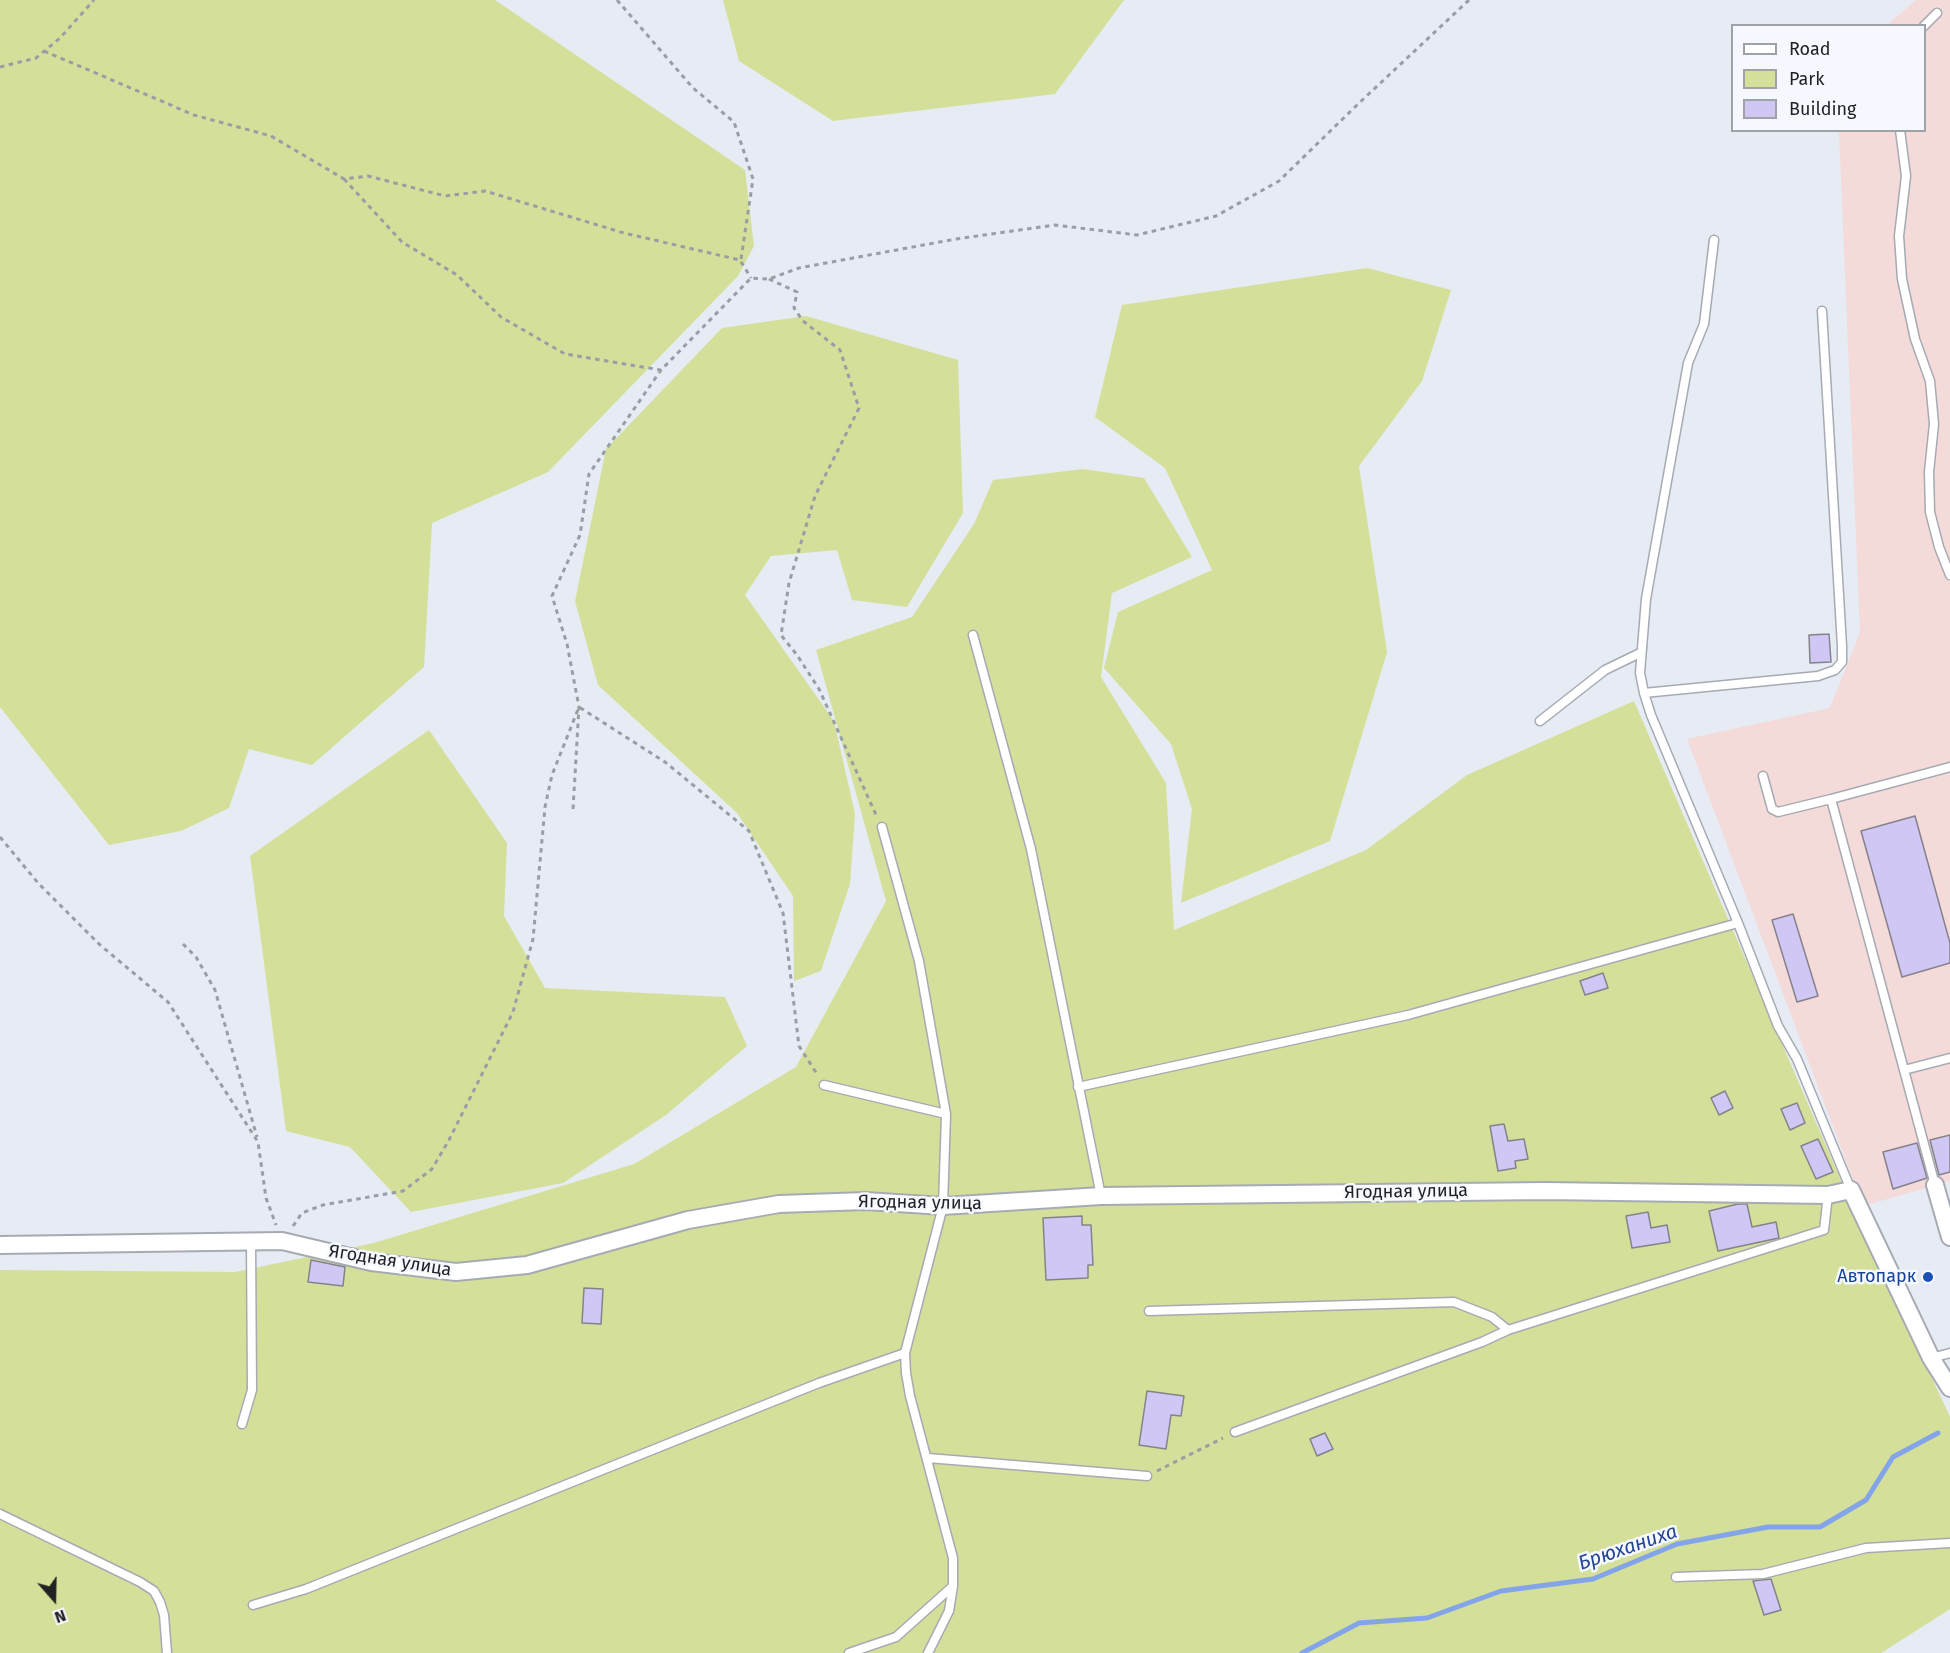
<!DOCTYPE html>
<html>
<head>
<meta charset="utf-8">
<style>
	body { margin:0 }
	#map { position:relative; width:1950px; height:1653px; overflow:hidden; background:#e6ebf4; font-family:"Fira Sans",sans-serif }
	canvas { display:block }
	.legend { position:absolute; left:1731px; top:24px; width:195px; height:108px; box-sizing:border-box; background:#f5f8fe; border:2px solid #9fa2a7; margin:0; padding:8px 10px; list-style:none; font-size:18px; color:#1f2124 }
	.legend li { display:flex; align-items:center; gap:12px; height:30px }
	.legend b { width:30px; border:2px solid #9fa2a7 }
	.north { position:absolute; left:24px; top:1569px; width:60px; height:60px; -webkit-text-stroke:4px #f5f8fe; paint-order:stroke; rotate:160deg; font-size:16px; font-weight:700; line-height:24px; text-align:center; color:#1f2124 }
	.north::after { content:''; display:block; margin:auto; width:21px; height:27px; background:#1f2124; clip-path:polygon(50% 0,100% 100%,50% 72%,0 100%) }
</style>
</head>
<body>
<div id="map">
<canvas width="1950" height="1653"></canvas>
<ul class="legend">
<li><b style="height:8px;background:#fff"></b>Road</li>
<li><b style="height:16px;background:#d4e099"></b>Park</li>
<li><b style="height:16px;background:#d1c7f5"></b>Building</li>
</ul>
<div class="north">N</div>
</div>
<script>
const ctx = document.querySelector('canvas').getContext('2d');
ctx.lineJoin = 'round';
function paint(path, color) {
  ctx.fillStyle = color;
  ctx.fill(path, 'evenodd');
}
function poly(rows) {
  const path = new Path2D();
  for (const r of rows) {
    path.moveTo(r[0], r[1]);
    for (let i = 2; i < r.length; i += 2) path.lineTo(r[i], r[i + 1]);
  }
  return path;
}
function strokePath(path, color, width, dash) {
  ctx.strokeStyle = color;
  ctx.lineWidth = width;
  ctx.lineCap = dash ? 'butt' : 'round';
  ctx.setLineDash(dash || []);
  ctx.stroke(path);
}
function label(font, color, halo, rows, align = 'center') {
  ctx.font = font + ' "Fira Sans",sans-serif';
  ctx.lineWidth = 5;
  ctx.setLineDash([]);
  ctx.textBaseline = 'middle';
  ctx.strokeStyle = halo;
  ctx.fillStyle = color;
  for (const [text, x, y, turn = 0] of rows) {
    ctx.save();
    ctx.translate(x, y);
    ctx.rotate((+turn || 0) * Math.PI / 180);
    ctx.textAlign = isNaN(turn) ? turn : align;
    if (halo) ctx.strokeText(text, 0, 0);
    ctx.fillText(text, 0, 0);
    ctx.restore();
  }
}
paint(poly([
	[1916,0,1950,0,1950,1181,1863,1206,1687,739,1830,708,1860,632,1839,131,1924,130,1924,26,1887,25]
]), '#f4dad9');
paint(poly([
	[0,0,495,0,745,170,754,246,738,276,548,472,432,523,424,667,312,765,249,749,229,808,181,831,109,845,0,707],
	[723,0,1124,0,1055,94,833,121,739,61],
	[1367,268,1451,290,1422,381,1359,466,1387,652,1330,841,1181,903,1192,809,1171,744,1104,668,1118,612,1212,570,1165,468,1095,417,1122,305],
	[806,316,958,360,963,513,907,607,852,600,837,550,771,556,745,595,834,721,855,814,850,884,821,971,794,981,793,896,737,813,598,685,575,601,606,449,722,328],
	[1083,469,1144,478,1192,557,1112,593,1101,677,1166,783,1174,930,1366,850,1467,775,1634,701,1840,1178,1950,1417,1950,1609,1881,1653,0,1653,0,1270,235,1272,374,1243,634,1164,796,1067,886,901,816,650,912,617,974,524,993,480],
	[429,730,507,843,504,916,545,988,725,997,747,1046,666,1115,563,1183,411,1212,350,1147,286,1131,250,856]
]), '#d4e099');
strokePath(poly([
	[1302,1653,1359,1623,1427,1618,1501,1591,1593,1579,1677,1544,1768,1527,1820,1527,1866,1500,1893,1457,1938,1433]
]), '#84a4ea', 5);
const building = poly([
	[1829,634,1831,662,1810,663,1809,635,1829,634],
	[1915,816,1950,943,1950,963,1902,977,1861,831,1915,816],
	[1793,914,1818,996,1797,1002,1772,920,1793,914],
	[1603,973,1608,988,1585,995,1580,981,1603,973],
	[1725,1091,1733,1108,1719,1115,1711,1098,1725,1091],
	[1797,1103,1805,1123,1790,1130,1781,1109,1797,1103],
	[1504,1124,1508,1141,1524,1139,1528,1159,1515,1161,1516,1168,1498,1171,1490,1126,1504,1124],
	[1950,1135,1950,1172,1939,1175,1930,1140,1950,1135],
	[1818,1139,1833,1172,1816,1179,1801,1146,1818,1139],
	[1917,1143,1927,1178,1893,1189,1883,1152,1917,1143],
	[1738,1204,1747,1204,1752,1227,1776,1222,1779,1238,1718,1251,1709,1211,1738,1204],
	[1648,1212,1651,1228,1667,1225,1670,1242,1632,1248,1626,1216,1648,1212],
	[1082,1216,1082,1225,1091,1225,1093,1265,1088,1265,1088,1278,1046,1280,1043,1218,1082,1216],
	[311,1260,345,1267,343,1286,308,1282,311,1260],
	[584,1288,603,1289,601,1324,582,1323,584,1288],
	[1147,1391,1184,1396,1181,1416,1171,1415,1166,1449,1139,1445,1147,1391],
	[1325,1433,1333,1449,1317,1456,1310,1439,1325,1433],
	[1771,1579,1781,1610,1764,1615,1753,1581,1771,1579]
]);
paint(building, '#d1c7f5');
strokePath(building, '#84828b', 1.5);
const service = poly([
	[1924,26,1937,13],
	[1900,130,1906,176,1899,236,1902,279,1915,339,1930,381,1934,424,1929,472,1930,512,1939,547,1950,575],
	[1714,240,1704,324,1688,363,1646,599,1640,673,1644,693,1651,715,1738,923,1778,1026,1797,1059,1851,1190],
	[973,635,1031,849,1101,1196],
	[1644,693,1818,676,1835,670,1842,662,1842,646,1822,311],
	[1540,721,1605,670,1640,653],
	[1763,776,1772,809,1778,812,1831,799],
	[882,827,919,961,946,1114,943,1206,905,1353,906,1373,910,1396,953,1558,953,1586,949,1611,928,1653],
	[1904,1070,1950,1058],
	[824,1085,946,1114],
	[1078,1087,1408,1015,1738,923],
	[1935,1185,1831,799,1950,767],
	[1149,1311,1454,1302,1492,1317,1508,1330],
	[1931,1358,1950,1353],
	[242,1424,252,1390,251,1241],
	[1235,1432,1482,1342,1508,1330,1824,1230,1828,1195],
	[928,1458,1147,1476],
	[0,1514,140,1582,154,1591,160,1602,164,1615,167,1653],
	[1676,1577,1763,1574,1866,1548,1950,1543],
	[253,1605,306,1589,819,1383,905,1353],
	[849,1653,896,1637,953,1586]
]);
const minor = poly([
	[1935,1185,1950,1237],
	[0,1245,282,1241,371,1262,456,1272,527,1265,688,1220,779,1204,866,1201,943,1206,1101,1196,1545,1191,1828,1195,1851,1190,1931,1358,1950,1388]
]);
strokePath(service, '#a6aab3', 11);
strokePath(minor, '#a6aab3', 20);
strokePath(poly([
	[617,0,693,88,734,122,753,179,741,259],
	[44,51,194,115,271,136,344,179,368,176,445,196,485,191,624,233,740,260,751,278],
	[0,67,36,58,60,38,94,0],
	[344,179,402,242,457,275,501,317,565,354,661,370],
	[769,279,797,292,794,308,803,321,840,350,859,408,815,496,789,583,781,635,797,655,819,689,877,817],
	[573,809,579,707,567,644,552,596,580,535,589,474,661,370,751,278,769,279,799,268,956,239,1055,225,1137,235,1216,216,1279,181,1357,105,1469,0],
	[0,837,38,883,99,944,168,1002,258,1142,266,1198,276,1225],
	[183,944,196,957,215,990,257,1137],
	[293,1226,302,1213,323,1205,403,1191,432,1169,449,1140,513,1012,533,939,545,807,552,775,579,707,665,762,749,831,783,913,799,1046,817,1074],
	[1157,1471,1223,1438]
]), '#999da4', 3, [4.5, 4.5]);
strokePath(service, '#fff', 8);
strokePath(minor, '#fff', 16);
for (const [x, y, r, color] of [
	[1928,1277,6,"#1a4fb4"]
]) {
  const dot = new Path2D();
  dot.arc(x, y, r, 0, 2 * Math.PI);
  ctx.fillStyle = color;
  ctx.fill(dot);
  strokePath(dot, '#f5f8fe', 2);
}
label('18px', '#1f2124', '#f5f8fe', [
	["Ягодная улица",1406,1192,-1],
	["Ягодная улица",920,1203,1],
	["Ягодная улица",390,1261,9]
]);
label('18px', '#164399', '#f5f8fe', [
	["Автопарк",1916,1277]
], 'right');
label('italic 20px', '#244495', '#f5f8fe', [
	["Брюханиха",1628,1548,-19]
]);
</script>
</body>
</html>
